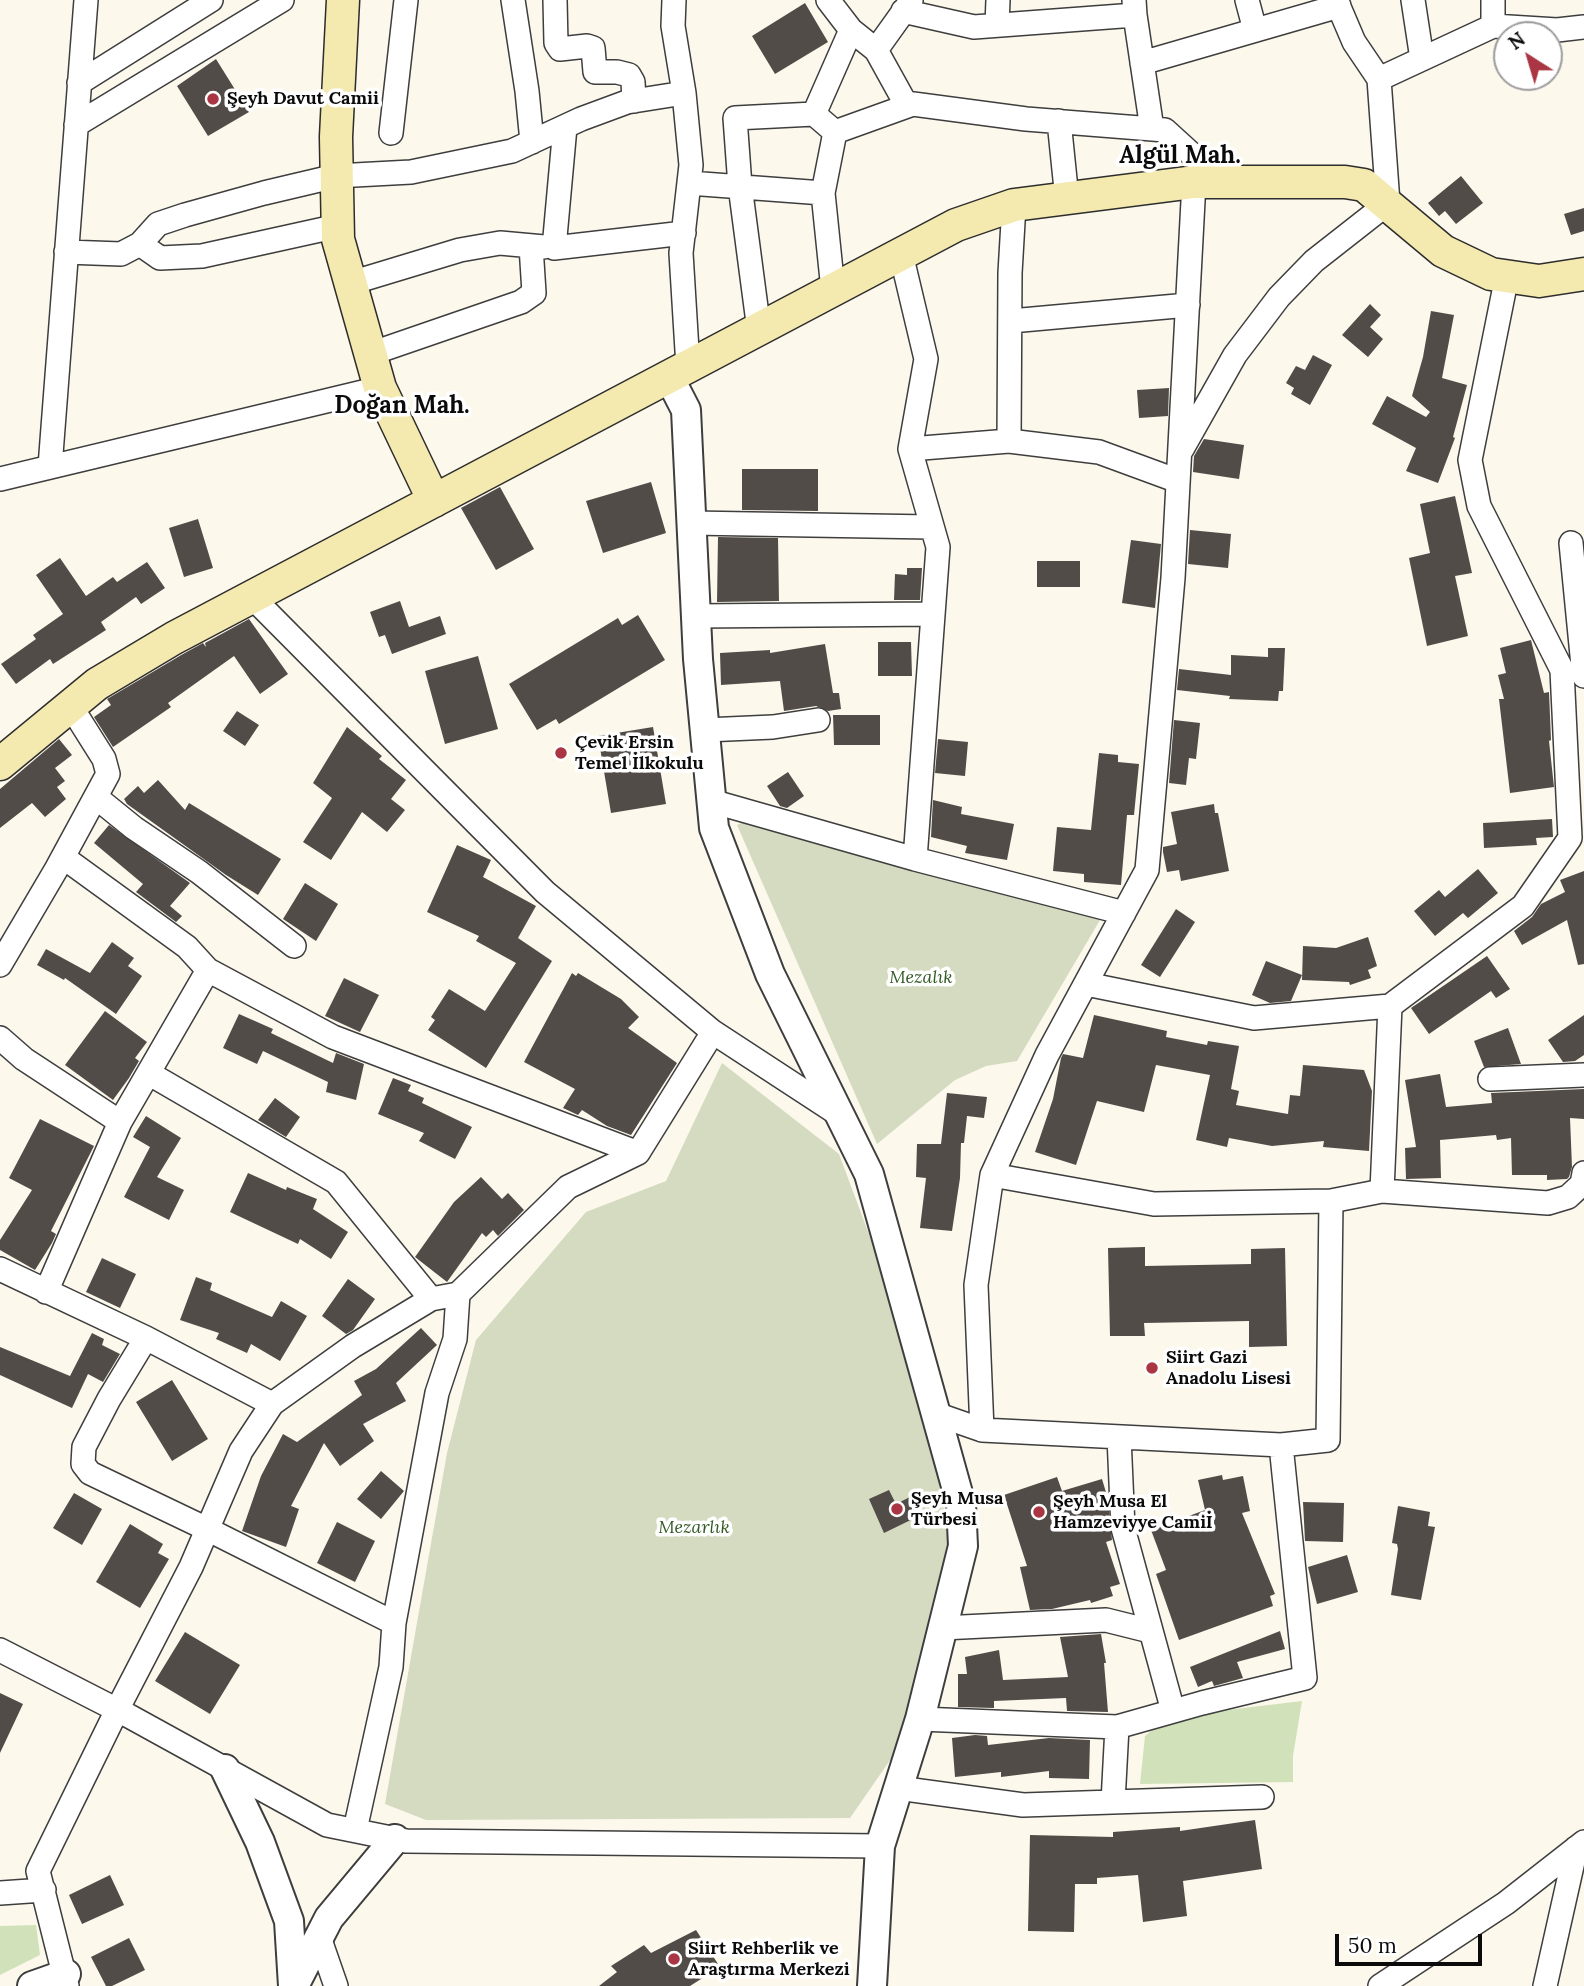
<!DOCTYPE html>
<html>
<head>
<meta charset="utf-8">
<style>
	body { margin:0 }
	#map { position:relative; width:1584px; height:1986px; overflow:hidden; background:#fcf8ec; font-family:Lora,serif }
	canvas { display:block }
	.north { position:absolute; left:1493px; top:21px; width:70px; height:70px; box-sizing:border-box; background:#fff; border:2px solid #9d9d9d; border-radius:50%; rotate:323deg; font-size:19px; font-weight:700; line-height:28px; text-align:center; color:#0b0b0b }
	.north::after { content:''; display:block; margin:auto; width:24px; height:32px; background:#a93642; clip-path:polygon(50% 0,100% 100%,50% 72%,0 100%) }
	.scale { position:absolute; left:1335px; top:1934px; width:147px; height:32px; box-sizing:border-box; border:4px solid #0b0b0b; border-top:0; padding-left:9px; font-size:21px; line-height:24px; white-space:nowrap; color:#0b0b0b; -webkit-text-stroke:5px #fff; paint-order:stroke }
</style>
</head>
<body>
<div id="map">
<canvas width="1584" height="1986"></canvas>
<div class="north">N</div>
<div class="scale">50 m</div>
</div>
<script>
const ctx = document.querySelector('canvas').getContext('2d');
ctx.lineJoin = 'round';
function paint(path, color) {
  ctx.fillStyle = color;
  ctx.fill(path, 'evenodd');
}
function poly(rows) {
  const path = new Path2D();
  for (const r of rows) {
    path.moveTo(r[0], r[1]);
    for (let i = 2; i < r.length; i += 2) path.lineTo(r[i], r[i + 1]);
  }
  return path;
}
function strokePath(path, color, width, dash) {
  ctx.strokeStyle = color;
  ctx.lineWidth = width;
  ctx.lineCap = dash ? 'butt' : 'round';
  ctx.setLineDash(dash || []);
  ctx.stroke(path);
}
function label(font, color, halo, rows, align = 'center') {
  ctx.font = font + ' Lora,serif';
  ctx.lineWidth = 7;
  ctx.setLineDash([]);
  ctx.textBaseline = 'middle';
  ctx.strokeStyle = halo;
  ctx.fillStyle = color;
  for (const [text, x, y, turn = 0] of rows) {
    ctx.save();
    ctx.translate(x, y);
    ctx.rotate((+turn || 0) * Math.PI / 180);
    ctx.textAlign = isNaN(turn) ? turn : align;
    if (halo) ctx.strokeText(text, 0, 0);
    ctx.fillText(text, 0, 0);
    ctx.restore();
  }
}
paint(poly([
	[1302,1701,1293,1756,1293,1782,1140,1784,1145,1736,1164,1720,1177,1716],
	[36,1925,40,1955,0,1975,0,1926]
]), '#d1e2ba');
paint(poly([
	[745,821,1091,913,1100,920,1017,1061,986,1066,955,1080,877,1144,737,825],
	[722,1063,839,1154,936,1414,957,1539,895,1753,850,1818,426,1820,385,1804,447,1453,476,1340,586,1212,666,1181]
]), '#d4dbc0');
paint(poly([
	[805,3,828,42,775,74,752,36],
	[216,59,249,112,208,136,177,86],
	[1461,176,1483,203,1456,224,1445,211,1439,216,1428,203],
	[1584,208,1584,231,1571,235,1564,214],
	[1370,304,1381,315,1370,327,1383,339,1368,357,1342,335],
	[1431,311,1454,315,1442,378,1467,385,1453,437,1455,438,1438,483,1406,471,1416,448,1372,424,1387,396,1426,417,1430,412,1412,396,1423,357],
	[1313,355,1332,365,1310,405,1291,394,1294,388,1286,383,1296,366,1305,370],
	[1169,388,1168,416,1139,418,1137,390],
	[1204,439,1244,445,1239,479,1193,472,1194,456],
	[742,469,818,469,818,511,742,510],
	[651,482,666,533,603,553,586,501],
	[500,487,534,549,496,570,461,508],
	[1455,496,1472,573,1455,576,1468,636,1427,646,1409,558,1430,553,1420,504],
	[198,519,213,568,184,577,169,528],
	[1190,530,1231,534,1228,568,1188,564],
	[718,537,778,538,779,601,717,602],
	[1131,540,1161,544,1155,608,1122,603],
	[60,558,86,596,113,577,117,582,147,562,165,588,141,604,136,597,101,622,106,630,53,664,50,659,16,684,1,664,36,639,33,635,63,614,36,575],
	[1037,561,1080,561,1080,587,1037,587],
	[907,568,922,568,920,600,894,600,895,574,907,575],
	[400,601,409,627,440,616,446,634,392,654,385,635,379,637,370,612],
	[638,615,665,660,559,724,556,719,537,730,509,684,618,618,622,625],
	[249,619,288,674,260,694,234,656,168,703,171,707,113,747,94,717,111,705,107,699,183,654,203,643,206,647,205,643],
	[1531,640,1544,693,1549,692,1551,740,1549,741,1554,787,1510,793,1499,699,1504,699,1498,675,1506,673,1500,648],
	[878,642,911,642,912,676,878,676],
	[825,644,833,693,839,693,841,709,828,711,816,706,784,711,780,681,721,685,720,653,770,650,770,653],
	[1268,648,1285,648,1283,691,1279,691,1278,701,1229,699,1230,696,1177,690,1179,669,1231,675,1231,655,1268,657],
	[478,656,498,729,445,744,425,671],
	[237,711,259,725,245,746,223,731],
	[833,715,880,715,880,745,834,745],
	[1174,720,1200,723,1196,759,1189,758,1186,785,1169,783],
	[347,727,382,756,379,759,406,780,391,799,405,810,387,832,362,812,331,860,303,842,332,798,313,783],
	[653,727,666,804,611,813,598,736],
	[59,739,72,755,55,768,65,781,57,787,66,799,45,817,32,803,0,828,0,789],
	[938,739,968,742,965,776,935,773],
	[1099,753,1118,755,1118,762,1139,764,1134,815,1127,815,1121,885,1084,882,1084,874,1053,871,1057,827,1091,830],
	[788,772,804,796,787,808,780,806,767,786],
	[158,780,185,810,189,803,281,859,258,895,226,875,127,804,124,799,138,786,144,793],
	[933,800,962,807,961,814,1014,824,1007,860,965,853,967,846,931,837],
	[1214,804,1215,813,1218,813,1229,871,1181,881,1179,870,1167,872,1163,852,1163,847,1177,844,1171,812],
	[1552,819,1553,837,1536,838,1537,845,1484,848,1483,823],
	[109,825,190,883,170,906,182,916,176,922,136,892,143,884,94,843],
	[457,845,491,860,483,877,536,906,518,938,552,961,486,1068,428,1030,435,1020,431,1017,449,989,485,1011,516,963,476,941,479,936,427,912],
	[1478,869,1498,893,1468,918,1463,913,1435,936,1414,911,1439,890,1445,897],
	[1584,871,1584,964,1578,965,1567,920,1522,945,1514,931,1532,917,1541,904,1565,892,1560,880],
	[305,883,338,904,316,941,283,919],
	[1176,909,1195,922,1160,977,1141,965],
	[1368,937,1377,966,1368,970,1371,978,1350,985,1349,982,1302,980,1303,946,1336,948],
	[112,942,134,958,128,966,142,976,116,1014,65,978,64,980,37,965,46,949,90,973],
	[1487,956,1510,989,1496,998,1491,991,1429,1034,1411,1008],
	[1266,961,1302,975,1291,1001,1270,1003,1252,995],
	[572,973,576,976,578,973,621,999,639,1017,628,1028,677,1063,631,1135,607,1126,582,1110,578,1115,563,1108,575,1089,524,1062],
	[344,978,379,995,360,1032,325,1016],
	[105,1011,147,1042,135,1058,139,1061,129,1078,113,1100,65,1065],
	[239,1014,273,1029,271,1033,333,1063,336,1053,364,1064,356,1100,326,1092,328,1082,263,1051,257,1064,223,1048],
	[1094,1015,1167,1031,1166,1037,1207,1045,1208,1041,1239,1046,1231,1089,1239,1091,1236,1105,1288,1114,1290,1095,1300,1096,1303,1065,1364,1070,1372,1091,1369,1151,1323,1147,1324,1141,1272,1146,1229,1138,1227,1147,1196,1140,1210,1075,1156,1065,1144,1112,1097,1101,1076,1165,1035,1152,1053,1099,1061,1058,1063,1054,1083,1058],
	[1584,1015,1584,1055,1575,1061,1563,1062,1548,1040],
	[1508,1028,1521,1064,1484,1067,1474,1041],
	[1440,1074,1446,1107,1492,1103,1491,1093,1584,1089,1584,1119,1570,1118,1572,1167,1569,1177,1567,1179,1547,1180,1547,1175,1512,1175,1511,1138,1497,1140,1496,1135,1440,1140,1441,1178,1406,1179,1405,1148,1416,1147,1405,1080],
	[393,1078,411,1085,408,1091,424,1098,422,1103,472,1127,455,1159,419,1141,424,1133,378,1114],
	[947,1093,987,1097,984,1118,967,1116,964,1143,961,1143,960,1178,952,1231,920,1228,926,1178,916,1177,917,1144,941,1144],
	[275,1098,300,1117,286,1137,258,1120],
	[146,1116,181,1138,157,1177,184,1190,169,1220,124,1197,150,1147,133,1137],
	[40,1119,94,1146,51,1231,56,1234,52,1243,35,1270,0,1250,0,1240,32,1190,9,1178],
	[248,1173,286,1190,287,1187,317,1199,313,1209,348,1232,331,1259,300,1239,298,1244,230,1212],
	[481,1177,502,1199,508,1193,524,1210,498,1236,493,1230,486,1237,482,1233,447,1282,415,1257,454,1202],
	[1145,1247,1145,1266,1251,1264,1251,1249,1285,1248,1287,1346,1249,1347,1249,1321,1144,1323,1145,1336,1110,1336,1108,1248],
	[102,1258,136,1274,120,1308,86,1292],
	[196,1277,212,1283,210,1290,272,1317,281,1301,307,1316,280,1361,251,1344,247,1353,216,1339,219,1333,180,1320],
	[348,1279,375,1299,353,1330,346,1334,322,1316],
	[421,1328,437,1345,396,1383,406,1401,363,1424,374,1441,340,1466,324,1443,291,1506,299,1509,286,1547,242,1531,261,1476,283,1434,297,1442,362,1395,354,1381,376,1369],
	[92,1333,104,1339,102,1345,120,1354,103,1382,88,1374,72,1408,0,1375,0,1347,70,1376],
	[172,1380,208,1439,172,1461,136,1402],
	[381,1471,404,1491,381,1519,357,1499],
	[1222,1475,1223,1480,1243,1476,1250,1511,1242,1513,1275,1594,1270,1596,1273,1606,1179,1640,1156,1574,1166,1570,1151,1530,1205,1510,1198,1480],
	[1057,1477,1062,1491,1102,1479,1108,1499,1112,1540,1106,1542,1120,1584,1110,1587,1113,1596,1091,1603,1090,1600,1052,1609,1030,1610,1020,1567,1027,1566,1004,1495],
	[889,1490,896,1504,914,1495,923,1514,884,1533,869,1499],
	[74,1493,102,1509,82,1545,53,1528],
	[1303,1502,1344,1503,1343,1542,1305,1541],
	[1398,1506,1430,1512,1428,1526,1435,1527,1421,1600,1391,1595,1398,1549,1397,1544,1392,1543],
	[337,1522,375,1541,355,1582,317,1563],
	[130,1524,163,1544,158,1553,169,1559,140,1608,96,1582],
	[1347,1555,1358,1592,1317,1604,1308,1567],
	[1280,1631,1285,1649,1237,1662,1243,1678,1214,1686,1212,1681,1198,1687,1190,1667],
	[185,1632,240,1665,210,1714,155,1681],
	[1101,1634,1106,1663,1104,1663,1108,1712,1067,1711,1066,1698,994,1701,994,1708,958,1707,958,1674,967,1674,965,1657,999,1650,1003,1680,1068,1677,1060,1637],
	[0,1693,23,1704,0,1753],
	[975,1735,987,1736,988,1745,1049,1738,1090,1740,1089,1779,1049,1778,1049,1771,1001,1777,1001,1772,955,1777,952,1738],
	[1255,1820,1262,1869,1183,1881,1187,1916,1143,1922,1138,1875,1097,1878,1097,1884,1075,1884,1074,1932,1028,1931,1030,1835,1113,1837,1113,1832,1180,1827,1180,1831],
	[110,1875,124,1905,82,1924,69,1895],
	[696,1930,720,1967,690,1986,599,1986,617,1972,611,1966,644,1945,651,1953],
	[129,1938,145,1970,112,1986,106,1986,91,1957]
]), '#524c49');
const minor = poly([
	[513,0,527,91,532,142],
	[555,0,556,43,560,49,587,46,593,48,595,72,617,72,629,75,633,82,634,101],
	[674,0,673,26,684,93,691,165,681,253,688,367],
	[828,0,851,30,876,50,911,1],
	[1134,0,1135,15,1152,129],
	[1247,0,1255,30],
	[1413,0,1422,59],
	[1493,0,1493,26],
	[903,11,974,27,1135,15],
	[997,25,998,0],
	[876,50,907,106],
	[1142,63,1339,6],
	[1379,79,1493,26,1557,30,1584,27],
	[79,83,211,0],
	[814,114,851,30],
	[1059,121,1067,199],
	[76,125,282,0],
	[565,127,554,248,684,233],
	[835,132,913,104,1026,119,1165,130,1222,182],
	[391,133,406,0],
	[689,183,823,193],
	[140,244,160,258,202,256,338,226],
	[66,252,121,254,140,244,158,224,185,215,264,193,336,176,411,172,512,151,581,119,627,102,684,93],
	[901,254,926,359,910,449,938,547,915,859],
	[351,283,460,250,500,243,544,247],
	[833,290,823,193,835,132],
	[1011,321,1188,305],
	[759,330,740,186,735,118,814,114,835,132],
	[370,354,521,302,534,293,531,246],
	[1009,441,1010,273,1014,205],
	[910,449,1009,441,1099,452,1178,481],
	[1182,449,1235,355,1279,297,1314,261,1388,203,1379,79,1354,42,1336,0],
	[50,467,86,0],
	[0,479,380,388],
	[691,523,931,527],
	[1571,543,1584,676],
	[252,597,545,892,713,1032],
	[696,616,933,614],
	[705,730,773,727,818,720],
	[97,798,134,828,199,872,294,946],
	[711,801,915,859,1124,913],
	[63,857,187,947,208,970,333,1037,638,1153],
	[0,965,57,868,108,774,104,759,70,705],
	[1086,984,1254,1018,1390,1006,1523,906,1570,838,1562,670,1479,506,1470,460,1507,276],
	[0,1038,24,1059,120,1122],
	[150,1074,336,1182,431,1299],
	[1490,1079,1584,1075],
	[992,1175,1154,1204,1331,1201,1382,1191,1548,1203,1568,1197,1582,1184,1584,1173],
	[1382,1191,1390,1006],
	[0,1269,146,1338,272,1404],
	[46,1292,120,1122,208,970],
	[146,1338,109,1399,84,1447,83,1464,90,1473,207,1529,394,1623],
	[936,1414,982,1430,1281,1445],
	[982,1430,976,1285,992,1175,1047,1055,1147,870,1173,578,1194,182],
	[1119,1437,1123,1528,1173,1711],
	[942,1628,1106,1620,1150,1631],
	[0,1650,129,1716,327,1825,406,1841,880,1846],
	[920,1719,1117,1727,1202,1703,1305,1678,1281,1445,1328,1440,1331,1201],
	[898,1788,1023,1805,1262,1797],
	[1113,1802,1117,1727],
	[355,1830,391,1667,394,1623,437,1393,455,1339,458,1294],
	[0,1893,44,1890],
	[319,1937,336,1986],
	[67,1986,38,1871,117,1710,191,1567,241,1451,272,1404,353,1346,431,1299,458,1294,568,1187,638,1153,713,1032,840,1115],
	[1380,1986,1506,1903,1584,1842],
	[1545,1986,1576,1848]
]);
const tertiary = poly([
	[669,377,686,410,698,659,714,828,770,974,869,1174,961,1504,963,1546,920,1719,880,1846,872,1986],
	[225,1769,260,1842,289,1921,293,1986],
	[32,1986,66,1974],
	[294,1986,329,1918,395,1839]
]);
const secondary = poly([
	[343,0,336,137,338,239,380,388,434,501],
	[0,764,97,684,174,638,956,225,1014,205,1194,182,1345,182,1364,185,1443,251,1491,274,1539,281,1584,274]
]);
strokePath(minor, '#3e3e3e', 26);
strokePath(tertiary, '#3e3e3e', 32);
strokePath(secondary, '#2d2d2d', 35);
strokePath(minor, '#fff', 23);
strokePath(tertiary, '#fff', 28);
strokePath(secondary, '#f4e9af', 32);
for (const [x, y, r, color] of [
	[213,99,7,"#a93642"],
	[561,753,7,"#a93642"],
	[1152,1368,7,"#a93642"],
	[897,1509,7,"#a93642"],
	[1039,1512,7,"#a93642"],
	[674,1959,7,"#a93642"]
]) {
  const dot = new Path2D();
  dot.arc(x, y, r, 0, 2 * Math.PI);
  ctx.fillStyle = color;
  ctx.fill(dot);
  strokePath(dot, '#fff', 2.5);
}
label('bold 18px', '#0b0b0b', '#fff', [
	["Şeyh Davut Camii",227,99],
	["Çevik Ersin",575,743],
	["Temel İlkokulu",575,764],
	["Siirt Gazi",1166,1358],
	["Anadolu Lisesi",1166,1379],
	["Şeyh Musa",911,1499],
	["Türbesi",911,1520],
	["Şeyh Musa El",1053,1502],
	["Hamzeviyye Camiİ",1053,1523],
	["Siirt Rehberlik ve",688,1949],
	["Araştırma Merkezi",688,1970]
], 'left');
label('italic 18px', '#335a25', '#fff', [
	["Mezalık",921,978],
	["Mezarlık",694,1528]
]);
label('bold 24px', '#0b0b0b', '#fff', [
	["Algül Mah.",1180,156],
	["Doğan Mah.",402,406]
]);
</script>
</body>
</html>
